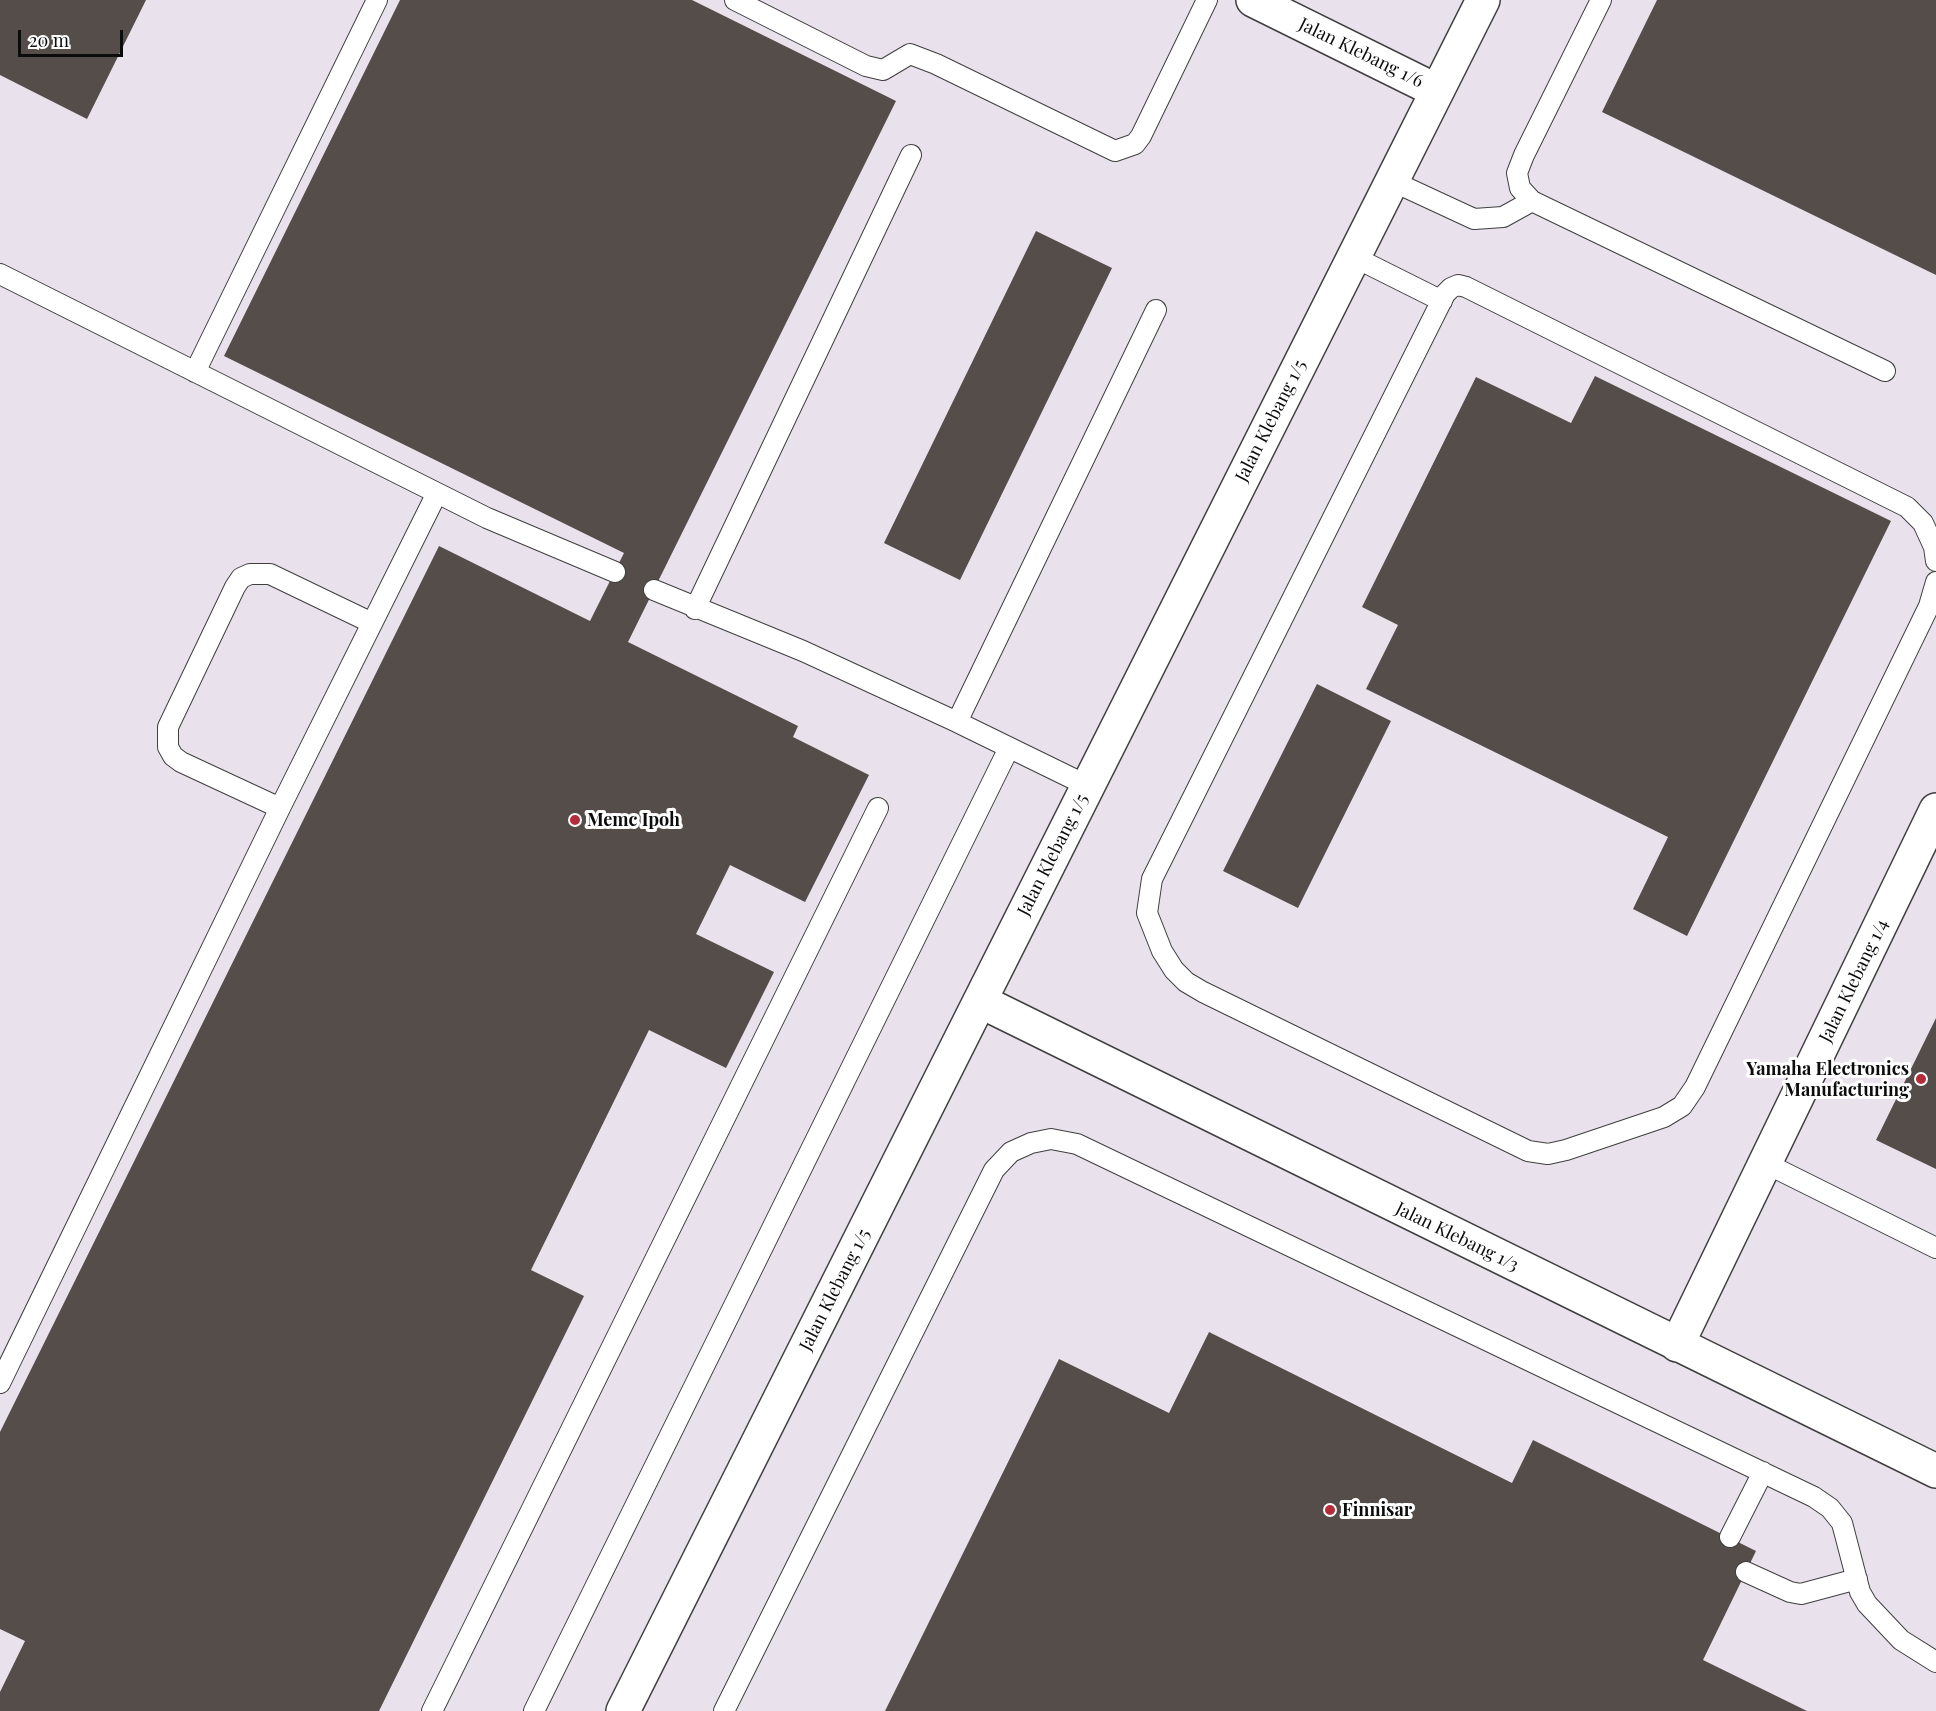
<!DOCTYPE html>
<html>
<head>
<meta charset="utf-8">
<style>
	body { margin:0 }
	#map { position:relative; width:1936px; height:1711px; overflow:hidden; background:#fefaed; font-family:"Playfair Display",serif }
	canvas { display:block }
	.scale { position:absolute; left:18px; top:30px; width:105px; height:27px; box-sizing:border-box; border:3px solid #0c0c0c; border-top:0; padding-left:8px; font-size:18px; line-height:21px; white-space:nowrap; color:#0c0c0c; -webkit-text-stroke:4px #fff; paint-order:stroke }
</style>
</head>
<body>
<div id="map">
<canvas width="1936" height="1711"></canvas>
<div class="scale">20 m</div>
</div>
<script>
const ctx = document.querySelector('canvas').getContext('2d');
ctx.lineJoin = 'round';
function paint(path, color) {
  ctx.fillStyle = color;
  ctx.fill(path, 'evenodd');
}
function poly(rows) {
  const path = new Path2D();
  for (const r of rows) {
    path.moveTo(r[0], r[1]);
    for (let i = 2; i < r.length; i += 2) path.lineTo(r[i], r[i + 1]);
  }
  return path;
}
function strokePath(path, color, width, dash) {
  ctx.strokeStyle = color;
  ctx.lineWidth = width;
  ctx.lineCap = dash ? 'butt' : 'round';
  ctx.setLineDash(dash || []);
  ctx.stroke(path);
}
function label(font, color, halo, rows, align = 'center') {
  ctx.font = font + ' "Playfair Display",serif';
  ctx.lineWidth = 6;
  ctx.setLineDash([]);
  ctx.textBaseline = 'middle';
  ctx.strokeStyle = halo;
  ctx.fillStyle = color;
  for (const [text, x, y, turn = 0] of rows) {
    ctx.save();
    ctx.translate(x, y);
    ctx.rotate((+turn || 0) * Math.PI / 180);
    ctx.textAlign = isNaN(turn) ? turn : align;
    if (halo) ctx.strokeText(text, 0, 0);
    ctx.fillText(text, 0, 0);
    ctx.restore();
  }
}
paint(poly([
	[0,0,1936,0,1936,1711,0,1711]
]), '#e9e1eb');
paint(poly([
	[0,0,146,0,87,119,0,75],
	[400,0,692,0,896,101,628,642,798,726,793,737,869,775,805,902,730,865,696,934,774,972,726,1068,649,1030,531,1270,584,1296,379,1711,0,1711,0,1692,25,1641,0,1629,0,1432,439,546,590,621,624,553,224,356],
	[1657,0,1936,0,1936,275,1602,112],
	[1036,231,1112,268,960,580,884,543],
	[1595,376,1891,521,1687,936,1633,909,1668,837,1366,689,1398,625,1362,607,1476,377,1571,423],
	[1317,684,1391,721,1298,908,1223,871],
	[1936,1018,1936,1169,1876,1140],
	[1209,1332,1512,1483,1533,1440,1756,1551,1703,1660,1807,1711,885,1711,1059,1359,1169,1413]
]), '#554d49');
const lane = poly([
	[735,0,866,66,883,70,910,54,936,64,1115,151,1135,144,1141,136,1207,0],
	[1601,0,1524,155,1517,173,1520,188,1532,201,1885,371],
	[1392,181,1474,219,1503,217,1532,201],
	[1354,257,1442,301],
	[0,274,487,518,615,572],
	[195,372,377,0],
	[1936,561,1934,547,1923,523,1907,507,1466,287,1458,285,1451,288,1445,294,1152,879,1147,913,1162,951,1174,970,1186,982,1203,992,1528,1151,1548,1154,1566,1150,1664,1117,1682,1106,1695,1087,1929,606,1936,582],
	[654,590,803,651,957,722,1088,786],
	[695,609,911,155],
	[957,722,1156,310],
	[280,808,181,762,173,756,168,747,168,727,235,587,241,578,250,574,270,574,372,623],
	[1765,1163,1936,1248],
	[0,1383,280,808,437,493],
	[1730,1537,1763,1472],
	[1746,1572,1790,1592,1801,1594,1857,1579],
	[432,1711,878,808],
	[534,1711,1009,748],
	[724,1711,994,1170,1011,1152,1031,1143,1051,1139,1077,1144,1814,1497,1830,1508,1842,1523,1860,1592,1867,1604,1901,1640,1936,1662]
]);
const street = poly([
	[1253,0,1437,91],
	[980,1001,1936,1471],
	[1677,1345,1936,810],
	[623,1711,1483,0]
]);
strokePath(lane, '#3f3f3f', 22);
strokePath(street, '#3f3f3f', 36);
strokePath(lane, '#fff', 20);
strokePath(street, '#fff', 33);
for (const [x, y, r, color] of [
	[575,820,6,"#b62b3a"],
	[1921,1079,6,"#b62b3a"],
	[1330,1510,6,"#b62b3a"]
]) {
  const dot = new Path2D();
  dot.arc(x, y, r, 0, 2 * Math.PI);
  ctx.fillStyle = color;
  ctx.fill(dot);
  strokePath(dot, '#fff', 2);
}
label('18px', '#0c0c0c', '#fff', [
	["Jalan Klebang 1/6",1361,53,26],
	["Jalan Klebang 1/5",1271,421,-63],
	["Jalan Klebang 1/5",1053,855,-63],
	["Jalan Klebang 1/4",1854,981,-64],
	["Jalan Klebang 1/3",1457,1237,26],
	["Jalan Klebang 1/5",835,1290,-63]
]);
label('bold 18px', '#0c0c0c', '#fff', [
	["Memc Ipoh",587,820],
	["Yamaha Electronics",1909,1069,"right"],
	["Manufacturing",1909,1090,"right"],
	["Finnisar",1342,1510]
], 'left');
</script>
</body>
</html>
